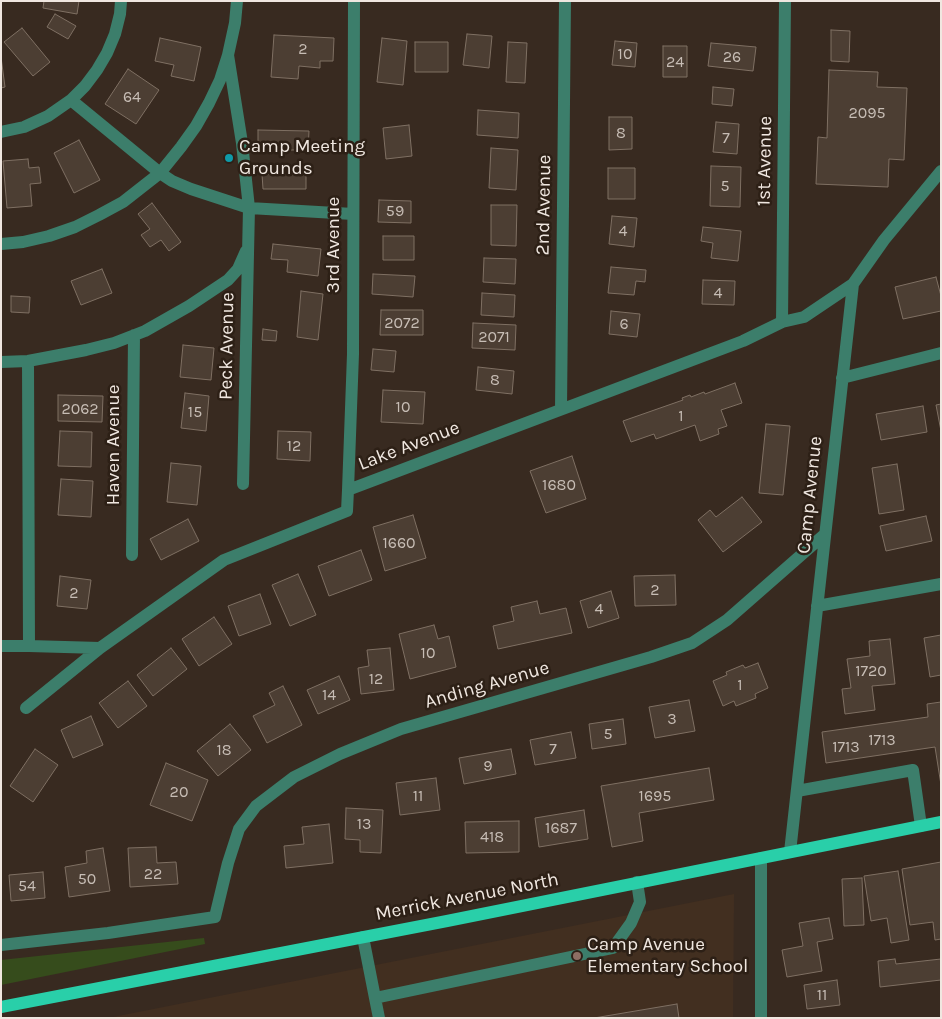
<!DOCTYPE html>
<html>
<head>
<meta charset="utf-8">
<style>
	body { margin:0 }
	#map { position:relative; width:942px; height:1019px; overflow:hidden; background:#382a20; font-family:Karla,sans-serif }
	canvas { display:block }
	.frame { position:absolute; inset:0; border:2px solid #f0e7e0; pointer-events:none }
</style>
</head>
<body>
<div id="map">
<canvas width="942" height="1019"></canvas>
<div class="frame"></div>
</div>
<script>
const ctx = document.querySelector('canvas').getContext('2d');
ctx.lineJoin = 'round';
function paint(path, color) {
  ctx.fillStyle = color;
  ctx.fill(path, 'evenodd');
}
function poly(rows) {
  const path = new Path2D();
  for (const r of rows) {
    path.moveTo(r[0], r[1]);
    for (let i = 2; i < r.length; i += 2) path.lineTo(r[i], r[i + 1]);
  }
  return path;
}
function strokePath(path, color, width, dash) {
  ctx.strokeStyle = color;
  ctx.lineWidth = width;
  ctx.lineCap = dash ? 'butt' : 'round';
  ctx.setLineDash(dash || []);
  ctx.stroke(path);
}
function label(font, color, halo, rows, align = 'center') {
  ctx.font = font + ' Karla,sans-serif';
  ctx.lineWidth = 5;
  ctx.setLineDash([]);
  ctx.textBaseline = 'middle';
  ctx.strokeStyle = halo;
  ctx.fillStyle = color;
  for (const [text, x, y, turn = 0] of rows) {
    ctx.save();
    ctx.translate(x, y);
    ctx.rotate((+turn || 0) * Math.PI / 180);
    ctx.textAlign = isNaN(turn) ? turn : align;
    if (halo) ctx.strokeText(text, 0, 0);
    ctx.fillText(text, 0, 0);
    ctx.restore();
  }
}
paint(poly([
	[734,894,733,1018,108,1018]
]), '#422f20');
paint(poly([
	[204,938,205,944,1,985,1,960]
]), '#364c1c');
const building = poly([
	[44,1,79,1,77,14,43,8,44,1],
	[55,14,76,26,68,39,47,27,55,14],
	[22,28,50,62,33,76,4,42,22,28],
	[831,30,850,31,849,62,831,61,831,30],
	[467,34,492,36,489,68,463,65,467,34],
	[274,35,334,38,333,61,320,61,320,68,299,66,298,79,271,77,274,35],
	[160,38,201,47,194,81,171,76,174,65,155,61,160,38],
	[382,38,407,41,403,85,377,82,382,38],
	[615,41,637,43,635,67,612,65,615,41],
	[415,42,448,42,448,72,415,72,415,42],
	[508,42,527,43,525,83,506,82,508,42],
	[711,43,756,47,753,71,708,66,711,43],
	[663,46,687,46,687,77,663,77,663,46],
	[1,57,5,87,1,88,1,57],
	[128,69,159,90,136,124,105,104,128,69],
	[829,70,878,72,877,87,907,88,904,160,889,159,888,187,816,184,818,137,827,138,829,70],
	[713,87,734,89,732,106,712,104,713,87],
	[478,110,519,113,518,138,477,135,478,110],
	[609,117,632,117,632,149,609,150,609,117],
	[716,122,739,124,737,154,713,152,716,122],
	[409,125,412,156,386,159,383,128,409,125],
	[258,130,309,131,308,150,258,150,258,130],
	[79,140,100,180,74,193,54,153,79,140],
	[491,148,518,150,516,190,489,188,491,148],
	[28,159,29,168,39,167,41,183,30,184,32,206,7,208,3,161,28,159],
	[711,166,741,167,740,207,710,206,711,166],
	[608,168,635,168,635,199,608,199,608,168],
	[262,174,306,174,306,189,263,189,262,174],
	[379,200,411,201,411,223,378,222,379,200],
	[152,203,181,242,169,251,161,240,150,247,141,235,150,229,138,214,152,203],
	[491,205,517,205,516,246,491,245,491,205],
	[612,216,637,218,634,247,609,244,612,216],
	[703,227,741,231,738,261,711,258,713,243,701,241,703,227],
	[383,236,414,236,414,260,383,260,383,236],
	[273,244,321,249,318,276,287,272,288,260,271,259,273,244],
	[484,258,516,259,515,284,483,282,484,258],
	[611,267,646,270,645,282,636,281,634,295,608,293,611,267],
	[102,269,112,293,81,305,71,281,102,269],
	[373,274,415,276,413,297,372,294,373,274],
	[936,277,941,296,941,311,903,319,895,287,936,277],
	[703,280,735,281,734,305,702,304,703,280],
	[301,291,323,294,318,340,297,337,301,291],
	[482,293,515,295,514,317,481,315,482,293],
	[11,296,30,297,29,313,11,312,11,296],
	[381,310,423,310,423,335,380,335,381,310],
	[611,311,640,314,637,337,609,334,611,311],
	[473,323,516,325,515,350,472,348,473,323],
	[263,329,277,331,276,341,262,340,263,329],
	[183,345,214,348,211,380,180,377,183,345],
	[373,349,396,351,394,372,371,370,373,349],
	[478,367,514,371,512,394,476,390,478,367],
	[735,383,742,403,721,410,727,426,718,429,719,434,700,441,695,425,656,439,654,434,631,442,623,421,683,400,682,398,690,395,691,397,704,392,705,394,735,383],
	[383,390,425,392,423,424,381,422,383,390],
	[185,393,209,396,206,431,181,428,185,393],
	[58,395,103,396,102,422,58,421,58,395],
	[941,404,941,431,936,405,941,404],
	[923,406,927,432,881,440,876,414,923,406],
	[766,424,790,426,783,495,759,493,766,424],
	[60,431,92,432,91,467,58,466,60,431],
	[278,431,311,432,310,461,277,459,278,431],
	[572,456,586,499,546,513,530,471,572,456],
	[171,463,201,466,197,505,167,502,171,463],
	[897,464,904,510,879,514,872,468,897,464],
	[61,479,93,481,91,517,58,515,61,479],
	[742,497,762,522,723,552,698,520,710,510,716,517,742,497],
	[413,515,426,558,385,571,373,527,413,515],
	[926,516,932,541,886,551,880,526,926,516],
	[188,519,199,541,161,560,150,539,188,519],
	[361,550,372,580,329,596,318,566,361,550],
	[298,574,316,615,290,626,272,585,298,574],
	[675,575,676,605,635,606,634,576,675,575],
	[60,576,91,580,87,609,57,606,60,576],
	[611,591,619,618,588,628,580,601,611,591],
	[260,594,271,624,239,636,228,606,260,594],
	[537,601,540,614,566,608,572,633,498,649,493,626,514,621,511,607,537,601],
	[214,617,232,644,199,666,182,639,214,617],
	[434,625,438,639,449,636,456,667,410,679,399,634,434,625],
	[941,635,941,675,930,677,924,638,941,635],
	[890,639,895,684,872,686,875,710,845,714,842,689,851,688,847,659,870,656,869,641,890,639],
	[171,648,187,669,153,696,137,675,171,648],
	[390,648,394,690,361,694,358,668,369,666,367,650,390,648],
	[758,663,768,688,755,694,756,698,736,706,734,701,723,706,713,681,727,675,726,672,743,665,745,668,758,663],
	[339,676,350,700,318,714,307,690,339,676],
	[128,681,147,706,118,728,99,703,128,681],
	[283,686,302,725,267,743,253,716,275,705,269,693,283,686],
	[689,700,695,731,655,738,649,707,689,700],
	[941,702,941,785,935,747,826,763,822,732,928,717,927,704,941,702],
	[91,716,103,745,73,758,61,730,91,716],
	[623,719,626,744,592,749,589,724,623,719],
	[230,724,251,750,218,776,197,751,230,724],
	[571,732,576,758,535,765,530,740,571,732],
	[35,749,58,765,33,802,10,786,35,749],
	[511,749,516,774,464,784,459,758,511,749],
	[166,763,208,780,192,821,150,805,166,763],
	[709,768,714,800,639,813,643,841,612,847,601,786,709,768],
	[436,778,440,810,400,815,396,783,436,778],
	[346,808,383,810,381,853,360,852,360,840,345,839,346,808],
	[584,810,588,839,539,847,535,818,584,810],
	[519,821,519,852,466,853,465,822,519,821],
	[329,824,333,863,286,868,284,846,304,844,302,827,329,824],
	[156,847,157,863,176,862,178,884,130,887,128,848,156,847],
	[103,848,110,891,69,897,65,867,87,863,86,851,103,848],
	[941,862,941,939,935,940,933,922,910,925,902,869,941,862],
	[898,871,909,940,891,943,887,918,871,921,864,876,898,871],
	[43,872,45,898,11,901,9,875,43,872],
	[862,878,864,925,844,926,842,879,862,878],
	[829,918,833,939,817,942,822,971,787,977,782,950,803,946,799,923,829,918],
	[895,959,896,964,941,959,941,980,880,987,878,961,895,959],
	[837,980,840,1005,807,1009,804,985,837,980],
	[677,1004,679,1018,594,1018,677,1004]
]);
paint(building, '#4c3e33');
strokePath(building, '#7f7063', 1);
strokePath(poly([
	[228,55,242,143,249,208,243,484],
	[71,100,160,173,172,181,191,189,249,208,353,214],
	[1,132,24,127,48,116,71,100,85,86,97,70,107,53,115,34,120,14,121,1],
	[1,244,23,242,49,236,75,227,99,215,123,202,160,173,181,147,196,126,209,103,220,80,228,55,235,23,237,1],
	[782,322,785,1],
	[28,361,29,646],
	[1,362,28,361,86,350,114,343,145,331,189,306,228,280,238,269,246,251],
	[842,378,941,353],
	[561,409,565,1],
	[348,490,353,354,354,1],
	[132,555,134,335],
	[817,606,941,584],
	[1,646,29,646,100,648],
	[26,708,100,648,224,560,347,511,348,490,743,341,782,322,804,317,853,284],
	[797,791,913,770,921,826],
	[790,852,853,284,884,240,941,171],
	[363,937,375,998,613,948,631,923,640,902,637,882],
	[1,945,108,933,215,917,228,863,239,829,256,806,294,777,340,754,401,729,651,657,692,643,727,620,824,535],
	[375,998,379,1018],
	[761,1018,761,858]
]), '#3c7e6b', 12);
strokePath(poly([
	[1,1007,447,921,941,822]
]), '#29cfa9', 12);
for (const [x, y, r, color] of [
	[229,158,5,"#0f9aa8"],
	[577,956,5,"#8d6e63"]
]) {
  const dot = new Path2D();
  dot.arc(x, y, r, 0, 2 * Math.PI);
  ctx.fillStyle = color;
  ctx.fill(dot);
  strokePath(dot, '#2d2016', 2);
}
label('16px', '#c7bdb5', null, [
	["2",303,49],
	["10",625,54],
	["26",732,57],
	["24",675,62],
	["64",132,97],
	["2095",867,113],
	["8",621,133],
	["7",726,138],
	["5",725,186],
	["59",395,211],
	["4",623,231],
	["4",718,293],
	["2072",402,323],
	["6",624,324],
	["2071",494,337],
	["8",495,380],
	["10",403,407],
	["2062",80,409],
	["15",195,412],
	["1",681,416],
	["12",294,446],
	["1680",559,485],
	["1660",399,543],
	["2",655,590],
	["2",74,593],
	["4",599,609],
	["10",428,653],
	["1720",871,671],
	["12",376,679],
	["1",740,685],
	["14",329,695],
	["3",672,719],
	["5",608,734],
	["1713",882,740],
	["1713",846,747],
	["7",553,749],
	["18",224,750],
	["9",488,766],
	["20",179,792],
	["11",418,796],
	["1695",655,796],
	["13",364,824],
	["1687",561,828],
	["418",492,837],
	["22",153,874],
	["50",87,879],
	["54",27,886],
	["11",822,995]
]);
label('19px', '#f0e7e0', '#2d2016', [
	["Camp Meeting",239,147],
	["Grounds",239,169],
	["Camp Avenue",587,945],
	["Elementary School",587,967]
], 'left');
label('19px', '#f0e7e0', '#2d2016', [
	["1st Avenue",765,161,-89],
	["2nd Avenue",544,205,-89],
	["3rd Avenue",334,245,-90],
	["Peck Avenue",227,346,-89],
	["Haven Avenue",114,445,-90],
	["Lake Avenue",409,446,-21],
	["Camp Avenue",810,495,-84],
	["Anding Avenue",487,685,-16],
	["Merrick Avenue North",467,897,-11]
]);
</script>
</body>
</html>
